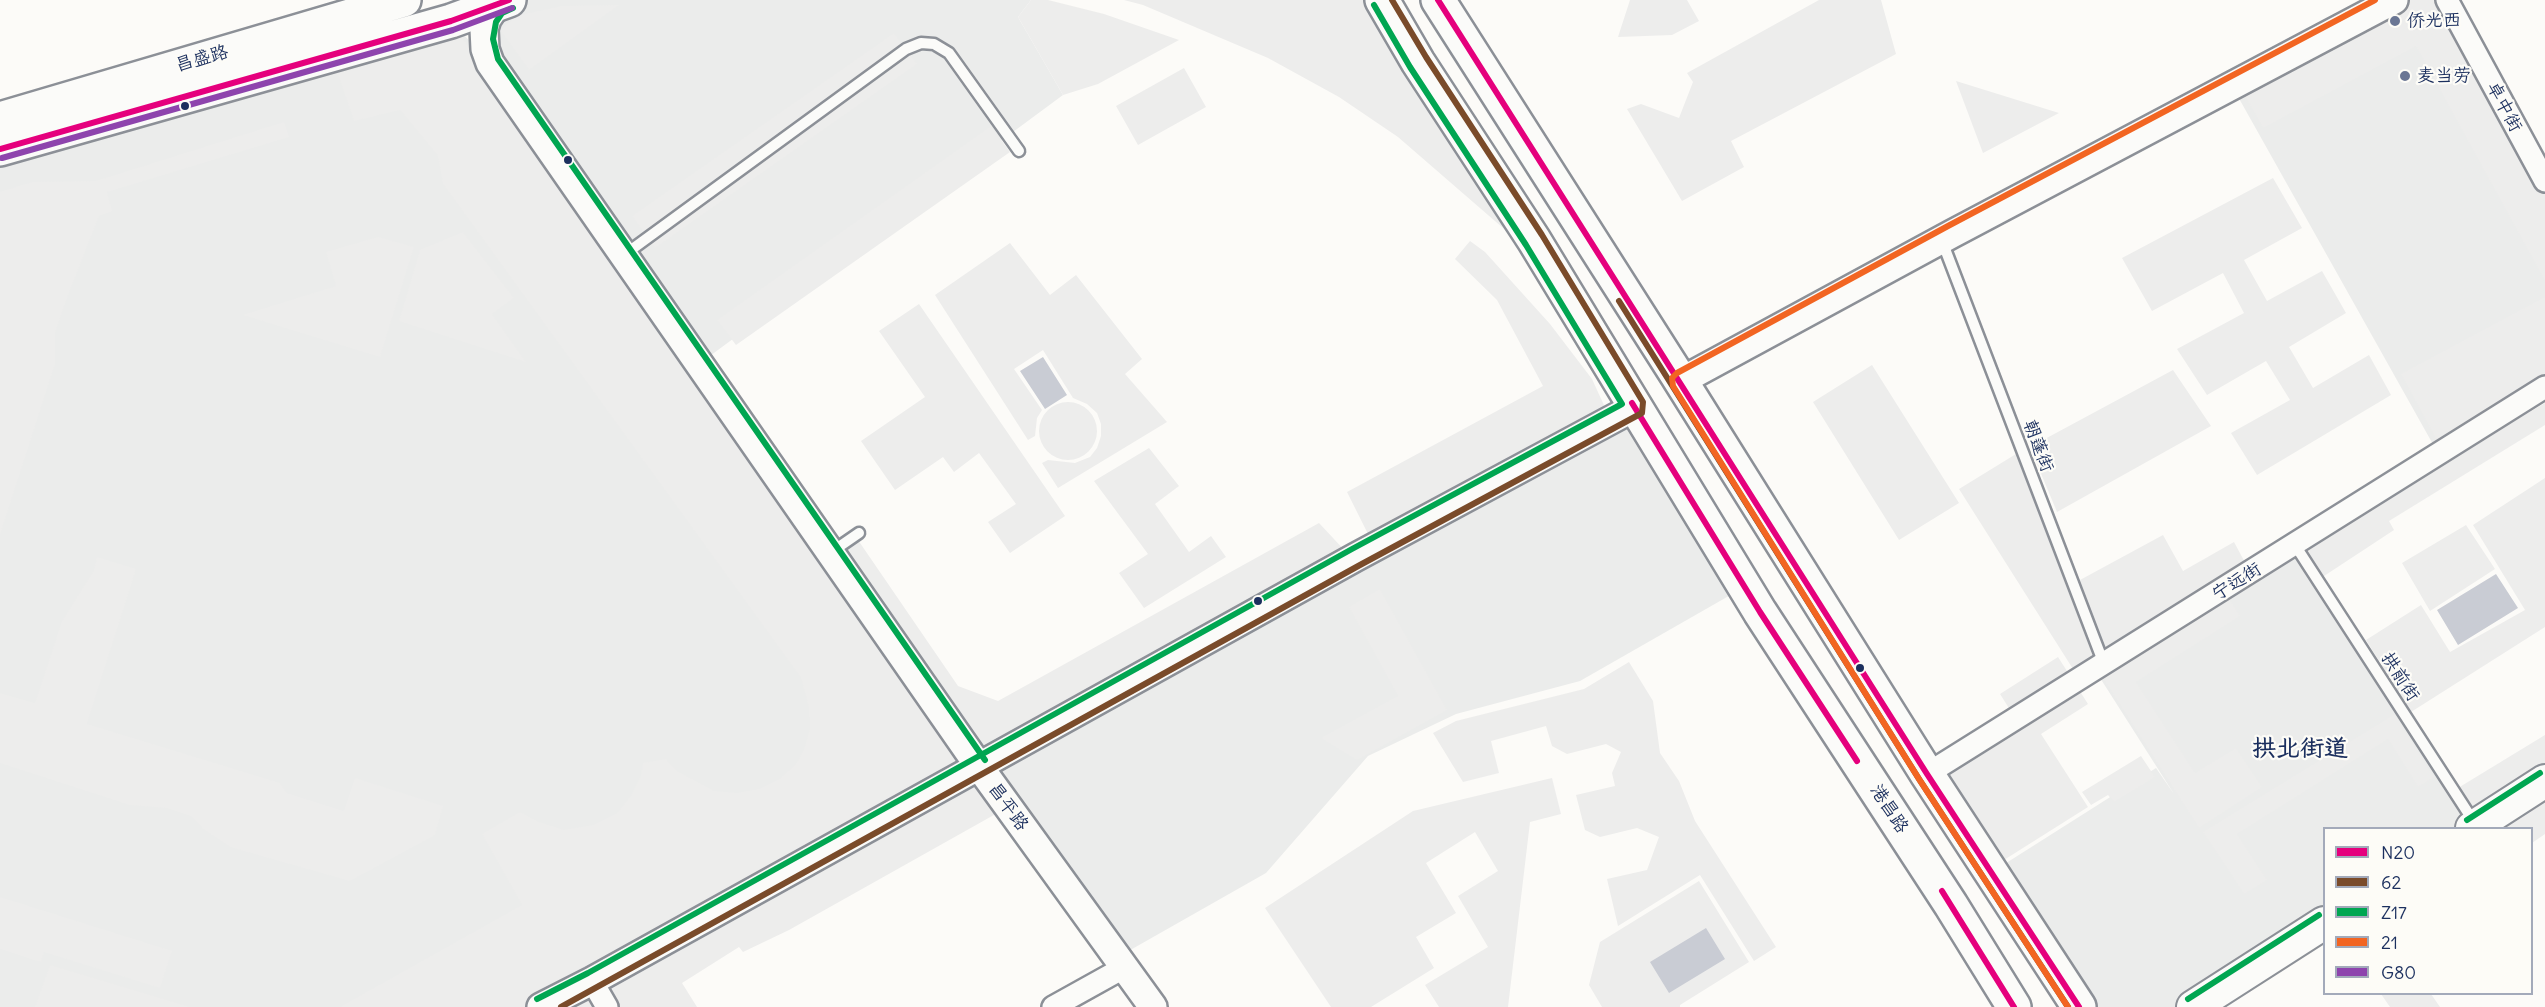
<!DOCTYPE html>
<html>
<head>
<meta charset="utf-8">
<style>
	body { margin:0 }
	#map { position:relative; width:2545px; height:1007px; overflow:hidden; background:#fcfbf8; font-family:Delius,sans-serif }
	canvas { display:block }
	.legend { position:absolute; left:2323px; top:827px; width:210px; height:168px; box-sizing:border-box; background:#fdfcf7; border:2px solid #a3aaba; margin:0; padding:8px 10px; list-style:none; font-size:18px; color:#1b2f5e }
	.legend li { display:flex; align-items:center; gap:12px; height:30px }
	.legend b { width:30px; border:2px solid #a3aaba }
</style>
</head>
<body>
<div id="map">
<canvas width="2545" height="1007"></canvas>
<ul class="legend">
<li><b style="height:8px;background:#e5007d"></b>N20</li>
<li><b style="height:8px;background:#7a4b2a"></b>62</li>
<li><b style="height:8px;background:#00a651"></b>Z17</li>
<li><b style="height:8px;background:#f26522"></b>21</li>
<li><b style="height:8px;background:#8e44ad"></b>G80</li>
</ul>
</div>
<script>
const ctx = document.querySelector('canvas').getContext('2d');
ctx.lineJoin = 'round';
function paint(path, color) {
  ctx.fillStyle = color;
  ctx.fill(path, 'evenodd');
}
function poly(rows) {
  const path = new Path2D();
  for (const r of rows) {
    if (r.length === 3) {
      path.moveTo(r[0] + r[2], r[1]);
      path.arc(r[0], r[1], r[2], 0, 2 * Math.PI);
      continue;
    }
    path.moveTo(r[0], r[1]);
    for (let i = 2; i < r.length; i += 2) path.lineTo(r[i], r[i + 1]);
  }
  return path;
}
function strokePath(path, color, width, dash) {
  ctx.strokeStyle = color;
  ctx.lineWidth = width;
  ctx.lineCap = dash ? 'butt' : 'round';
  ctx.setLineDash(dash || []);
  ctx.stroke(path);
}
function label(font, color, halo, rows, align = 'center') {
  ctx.font = font + ' Delius,"LXGW WenKai TC",sans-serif';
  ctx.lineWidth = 4.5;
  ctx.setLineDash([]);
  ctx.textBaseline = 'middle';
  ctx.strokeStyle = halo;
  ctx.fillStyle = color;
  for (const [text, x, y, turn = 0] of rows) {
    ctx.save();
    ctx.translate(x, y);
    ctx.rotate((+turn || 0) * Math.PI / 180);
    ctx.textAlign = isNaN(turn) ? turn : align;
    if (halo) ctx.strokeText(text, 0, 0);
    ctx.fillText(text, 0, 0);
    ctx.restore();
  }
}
paint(poly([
	[510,0,1031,0,1018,17,1063,95,699,364,490,61,496,6],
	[2396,0,2545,183,2545,387,2439,455,2232,86],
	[451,21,490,63,976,765,539,1007,0,1007,0,149],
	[1634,408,1734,593,1580,681,1456,714,1368,756,1266,873,1118,957,979,766],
	[2295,546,2474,826,2470,828,2324,828,2324,921,2191,1007,2085,1007,1992,872,2156,768,2174,794,2095,670]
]), '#ebeceb');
paint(poly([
	[1031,0,1048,0,1104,14,1179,40,1098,84,1063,95,1018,17],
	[1124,0,1381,0,1564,292,1503,228,1398,137,1339,97,1268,58,1143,5],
	[1630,0,1687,0,1699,21,1672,35,1618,37],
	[1819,0,1881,0,1896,54,1731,141,1744,167,1682,201,1627,109,1641,104,1679,118,1693,82,1687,73],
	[2404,0,2440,0,2545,195,2545,281,2416,46,2263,128,2240,87],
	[619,5,529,70,500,30,516,16,562,6],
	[454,26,971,763,537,1007,340,1007,522,905,482,834,520,812,539,822,564,830,593,825,617,813,632,794,641,776,643,763,666,759,677,771,714,791,737,793,759,789,779,779,796,764,804,749,810,728,809,708,801,678,443,184,438,156,400,110,354,121,333,60],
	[894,33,917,64,655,248,632,216],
	[1184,68,1206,107,1138,145,1116,106],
	[1956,81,2059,113,1983,153],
	[284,122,289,137,107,192,112,211,99,216,67,298,55,333,55,364,0,535,0,192,32,182,96,181],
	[991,126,1010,152,736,345,717,320],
	[2273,178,2302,228,2244,260,2267,301,2322,271,2346,313,2289,347,2313,388,2369,355,2391,395,2257,475,2231,433,2290,400,2266,361,2207,395,2177,349,2244,313,2223,273,2152,311,2122,258],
	[463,232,514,298,492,314,526,362,399,321,420,250],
	[378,237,414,247,380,357,243,315,336,286,326,252],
	[1470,241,1485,252,1550,324,1592,379,1608,414,1371,540,1347,492,1543,386,1497,300,1455,259],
	[1010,243,1050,295,1076,275,1142,359,1125,374,1167,422,1058,488,1042,463,1048,460,1075,463,1090,457,1097,448,1101,436,1101,424,1097,413,1087,404,1073,398,1043,350,1014,369,1042,410,1037,418,1035,436,1028,440,935,295],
	[2545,297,2545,383,2441,448,2401,374],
	[919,304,1065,516,1010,553,988,522,1016,504,979,453,954,472,943,457,895,490,861,441,925,397,879,331],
	[1872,365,1959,503,1899,540,1813,402],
	[2173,370,2211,426,2057,512,2030,447],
	[1068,431,29],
	[2545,403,2545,425,2389,521,2394,530,2321,578,2301,547],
	[1149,448,1179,486,1155,504,1189,552,1211,536,1226,557,1144,608,1119,573,1148,554,1094,481],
	[2016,454,2093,656,2073,669,1959,489],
	[2545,478,2545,627,2411,712,2366,640,2421,605,2450,652,2525,610,2473,525],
	[1319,523,1348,554,979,760,837,555,858,540,958,686,998,701],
	[2466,525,2495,569,2430,611,2402,563],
	[2163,535,2183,571,2234,542,2248,568,2107,657,2080,580],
	[97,557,136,569,87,724,280,783,287,793,344,811,355,778,443,806,435,835,350,881,230,847,203,829,191,816,167,808,130,805,0,763,0,693,35,703,62,621,94,570],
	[1380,589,1447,710,1357,760,1321,738,1398,696,1349,607],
	[2226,594,2240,616,2136,682,2195,773,2236,748,2262,787,2199,828,2099,672],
	[2058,657,2088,704,2041,734,2088,807,1996,865,1937,771,2019,724,2000,694],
	[1629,662,1653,701,1660,753,1679,781,1695,821,1776,947,1754,961,1700,875,1618,926,1607,879,1647,870,1659,837,1637,828,1600,837,1585,830,1576,795,1615,786,1612,773,1621,752,1606,744,1567,754,1552,746,1546,726,1491,741,1499,773,1463,782,1433,733,1456,721,1584,689],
	[2395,714,2434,777,2418,787,2388,739,2237,834,2267,880,2244,894,2203,832],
	[2545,735,2545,776,2478,820,2458,788],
	[2141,756,2155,777,2114,802,2108,795,2091,805,2082,792],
	[974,775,1001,811,789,930,743,952,739,947,682,983,697,1007,550,1007],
	[1552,778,1561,814,1530,822,1508,1007,1439,1007,1425,985,1488,947,1458,896,1498,871,1475,832,1426,863,1456,913,1416,937,1434,968,1371,1007,1331,1007,1265,908,1413,811],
	[2545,789,2545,834,2532,843,2532,828,2485,828],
	[1699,881,1749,962,1680,1005,1680,1007,1602,1007,1589,985,1600,942],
	[0,897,172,951,160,988,44,952,41,962,0,949],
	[50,965,190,1007,35,1007],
	[2381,994,2431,994,2440,1007,2390,1007]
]), '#ededec');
paint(poly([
	[1043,357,1067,395,1045,409,1020,371],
	[2496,574,2518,608,2458,645,2437,610],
	[1706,928,1725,959,1669,993,1650,962]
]), '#c9ccd4');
const service = poly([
	[1942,241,2104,664],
	[624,255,906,49,921,43,934,44,949,53,1019,151],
	[2295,545,2474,822],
	[830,553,859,533]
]);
const minor = poly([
	[2447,0,2545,181],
	[1927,774,2545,387],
	[592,981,607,1007],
	[1053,1007,1125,967]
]);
const tertiary = poly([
	[485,0,496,6,487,19,484,29,485,49,490,63,978,765,1153,1007],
	[1681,381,1952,234,2394,0],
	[541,1007,592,981,1356,557,1635,407]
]);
const secondary = poly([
	[2472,828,2545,781],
	[2193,1007,2324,923]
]);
const primary = poly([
	[1382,0,1418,62,1534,240,1760,612,1951,905,2014,1007],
	[1438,0,1677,375,1927,774,2079,1007],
	[0,119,404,0],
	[0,149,451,21,509,0]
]);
strokePath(service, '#8c9097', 15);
strokePath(minor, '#8c9097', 26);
strokePath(tertiary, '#8c9097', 32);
strokePath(secondary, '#8c9097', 36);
strokePath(primary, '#8c9097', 38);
strokePath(service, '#fbfbf9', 10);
strokePath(minor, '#fbfbf9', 21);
strokePath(tertiary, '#fbfbf9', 27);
strokePath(secondary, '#fbfbf9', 32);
strokePath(primary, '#fbfbf9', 33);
strokePath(poly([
	[1438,0,1927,774,2079,1007],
	[0,149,451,21,509,0],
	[1632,403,1760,612,1857,761],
	[1942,891,2014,1007]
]), '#e5007d', 6);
strokePath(poly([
	[1619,301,1919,779,2068,1007],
	[561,1007,1360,565,1642,413,1643,402,1542,235,1426,57,1392,0]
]), '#7a4b2a', 6);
strokePath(poly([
	[513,8,502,13,496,22,493,39,498,59,985,760],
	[2467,820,2540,773],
	[537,999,588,973,1352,549,1622,404,1526,245,1410,67,1374,5],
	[2188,999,2319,915]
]), '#00a651', 6);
strokePath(poly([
	[2068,1007,1919,779,1673,386,1672,378,1677,373,1948,226,2375,0]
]), '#f26522', 6);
strokePath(poly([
	[2,158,453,30,512,8]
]), '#8e44ad', 6);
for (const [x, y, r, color] of [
	[2395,21,6,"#6a7694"],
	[2405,76,6,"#6a7694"],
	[185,106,5,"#1b2f5e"],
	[568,160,5,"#1b2f5e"],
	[1258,601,5,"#1b2f5e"],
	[1860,668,5,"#1b2f5e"]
]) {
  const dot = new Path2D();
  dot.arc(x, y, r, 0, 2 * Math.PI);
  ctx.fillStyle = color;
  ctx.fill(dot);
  strokePath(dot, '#fdfcf7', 2);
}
label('18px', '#1b2f5e', '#fdfcf7', [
	["侨光西",2407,21],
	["麦当劳",2417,76]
], 'left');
label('18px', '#1b2f5e', '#fdfcf7', [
	["昌盛路",202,59,-16],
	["卓中街",2504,107,62],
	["朝蓬街",2038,446,69],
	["宁远街",2237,582,-32],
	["拱前街",2400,677,57],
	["昌平路",1008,807,54],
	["港昌路",1889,809,57]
]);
label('bold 24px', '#1b2f5e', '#fdfcf7', [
	["拱北街道",2300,749]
]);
</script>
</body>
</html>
